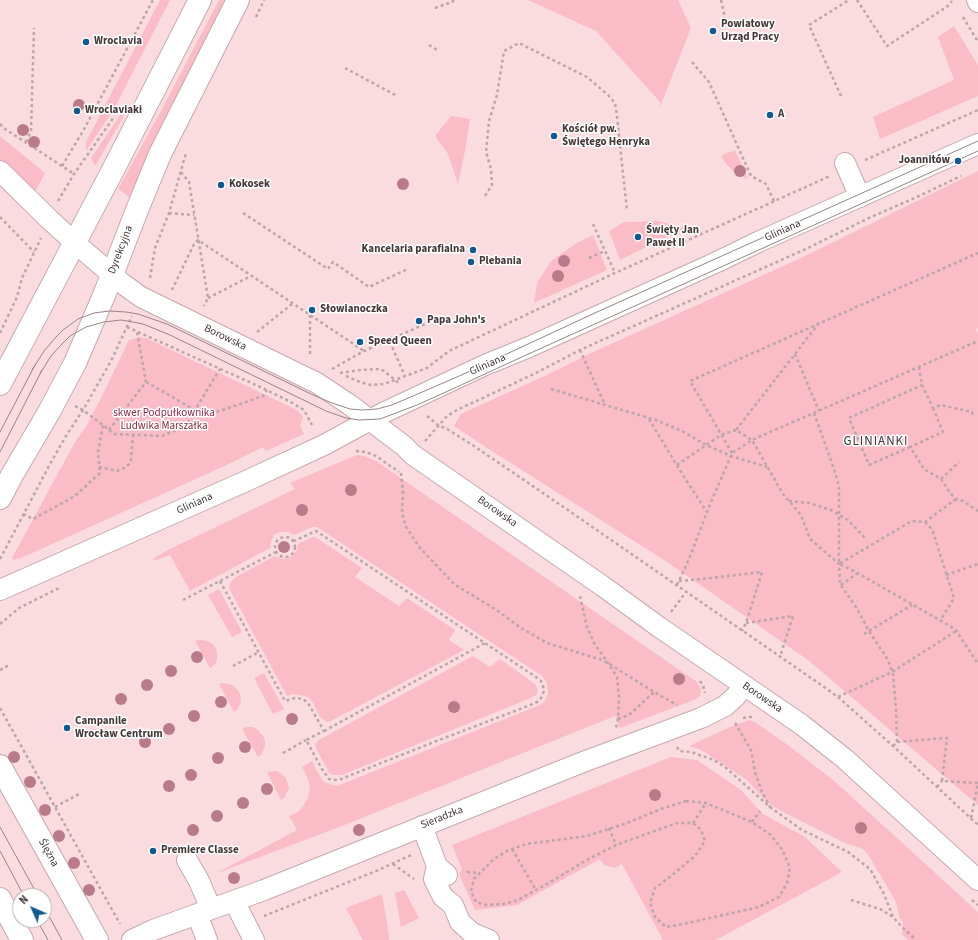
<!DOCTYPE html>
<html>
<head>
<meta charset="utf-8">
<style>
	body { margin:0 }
	#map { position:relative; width:978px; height:940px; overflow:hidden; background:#fadce0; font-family:"Source Sans 3",sans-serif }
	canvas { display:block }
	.north { position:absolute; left:12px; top:888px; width:40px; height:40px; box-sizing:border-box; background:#fff; border:1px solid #b4afb0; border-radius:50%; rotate:315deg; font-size:11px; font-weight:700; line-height:16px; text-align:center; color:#433739 }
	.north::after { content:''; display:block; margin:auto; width:14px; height:18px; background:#14598e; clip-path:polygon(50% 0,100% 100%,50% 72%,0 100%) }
</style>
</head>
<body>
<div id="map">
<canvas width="978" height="940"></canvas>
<div class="north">N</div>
</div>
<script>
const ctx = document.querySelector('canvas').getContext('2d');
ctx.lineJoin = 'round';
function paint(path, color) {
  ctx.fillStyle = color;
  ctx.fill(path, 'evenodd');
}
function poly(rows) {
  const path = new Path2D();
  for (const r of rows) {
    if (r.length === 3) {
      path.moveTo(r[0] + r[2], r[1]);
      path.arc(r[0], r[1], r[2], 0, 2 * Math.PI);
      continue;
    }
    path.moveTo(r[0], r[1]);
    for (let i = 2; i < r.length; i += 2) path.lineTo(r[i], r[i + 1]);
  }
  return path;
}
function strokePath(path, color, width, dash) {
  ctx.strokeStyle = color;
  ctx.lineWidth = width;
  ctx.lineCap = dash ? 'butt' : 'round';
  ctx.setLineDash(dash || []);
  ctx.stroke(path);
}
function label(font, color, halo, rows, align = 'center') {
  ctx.font = font + ' "Source Sans 3",sans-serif';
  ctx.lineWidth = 3;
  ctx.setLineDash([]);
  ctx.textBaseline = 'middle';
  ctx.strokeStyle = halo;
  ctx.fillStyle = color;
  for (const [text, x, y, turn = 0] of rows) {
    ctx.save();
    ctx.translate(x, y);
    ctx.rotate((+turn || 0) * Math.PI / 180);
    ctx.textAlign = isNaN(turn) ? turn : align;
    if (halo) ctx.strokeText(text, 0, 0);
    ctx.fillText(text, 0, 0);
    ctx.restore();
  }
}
paint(poly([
	[160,0,170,0,114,109,86,151,86,142],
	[219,0,227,0,131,198,118,189,162,109],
	[528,0,678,0,691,28,660,107,660,102,596,31],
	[954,26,978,65,978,96,880,139,873,117,954,80,938,37],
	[121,114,124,116,95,166,91,158],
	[451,116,470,119,465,151,458,184,448,154,435,136],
	[0,136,45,173,36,190,30,188,19,178,0,159],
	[735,150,748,179,735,173,727,165,721,156],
	[978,171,978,328,976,329,978,334,978,805,808,660,667,562,484,446,454,426,461,414,551,373,589,354,801,258],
	[658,221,686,228,620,260,609,231,624,222],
	[593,235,607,270,534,303,537,283,551,261,577,243],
	[140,337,148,339,295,409,301,414,303,417,302,421,300,425,304,434,266,451,263,447,231,463,19,559,18,558,14,560,12,558,75,442,86,427,103,394,129,340],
	[357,455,364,456,376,461,697,682,701,689,700,696,694,700,620,728,615,716,347,824,215,874,297,830,289,816,298,812,303,806,308,798,310,786,308,779,302,767,312,761,318,773,324,782,330,784,337,786,540,705,545,701,548,693,547,683,542,676,317,527,312,527,294,535,288,532,281,532,278,533,274,535,271,541,270,548,190,591,170,555,154,561,153,559,168,550,295,489,290,483],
	[312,537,315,537,362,568,355,577,399,606,407,598,455,630,449,640,464,650,331,721,327,722,320,717,313,703,309,698,305,696,293,694,287,696,230,590,229,586,231,582,234,578,275,556,282,559,289,558,292,556,297,550,298,544],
	[219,589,242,632,232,637,208,595],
	[199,640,208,641,213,644,216,649,217,655,217,660,215,664,210,668,195,641],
	[473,656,490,667,500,659,535,684,538,690,537,694,533,697,342,775,333,775,329,773,316,748,315,744,319,740],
	[264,673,284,709,273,714,254,678],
	[223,683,232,685,238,690,240,694,241,699,240,704,237,710,234,712,219,684],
	[749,720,755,722,785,743,832,779,897,838,978,912,978,940,908,940,902,934,903,923,899,916,896,902,869,856,863,849,845,843,779,810,767,802,747,780,701,750,689,746,730,727],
	[247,727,253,727,258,730,263,736,265,741,265,746,261,755,258,757,242,729],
	[671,757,697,760,741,790,763,814,805,837,842,872,716,940,663,940,622,864,615,868,604,865,600,859,517,905,475,910,459,874,462,869,452,845],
	[276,771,282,774,286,778,288,784,289,788,287,792,285,797,281,800,267,772],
	[404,890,419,918,401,927,395,893],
	[382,894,389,935,389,940,363,940,346,908]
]), '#fabcc6');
const minor = poly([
	[977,0,978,2],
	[845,163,860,197],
	[0,171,49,219,75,243,123,284,141,297,317,383,350,405,404,446,413,455,604,587,659,627,802,725,845,759,978,880],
	[0,590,244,482,324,445,383,413,485,365,529,347,717,262,758,242,978,144],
	[422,826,437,866,447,875],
	[187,860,199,881,211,909],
	[437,866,434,879,443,897,453,905,460,922,472,933,489,940],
	[234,901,254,940],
	[197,914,207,940],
	[132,940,153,930,264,890,583,762,701,718,725,706,736,696,743,685]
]);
const major = poly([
	[0,384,113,170,200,0],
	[0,498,12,475,49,412,75,363,105,293,137,210,160,154,238,0],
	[0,766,97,940],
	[0,899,22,940]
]);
strokePath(minor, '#c5a9ad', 22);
strokePath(major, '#c5a9ad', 24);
strokePath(poly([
	[721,0,725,18],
	[857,0,887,46,948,6,952,1],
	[435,8,452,2,454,0],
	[256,17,264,0],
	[963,17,978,42],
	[429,45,437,50],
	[692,62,709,82,751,176,766,184,774,201],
	[345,68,397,96],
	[841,96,809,25,849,0],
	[0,124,5,129,62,166,74,174],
	[26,142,31,131,34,28],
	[865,160,978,110],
	[62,166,83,131,153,0],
	[181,172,189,182,208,298,204,306],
	[485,196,492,185,491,169,486,152,489,121,497,95,504,51,519,43,587,77,608,95,615,103,617,116,624,183,627,210],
	[58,201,74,174,114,117],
	[169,213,194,215],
	[243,213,328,269,333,262,369,287,408,269],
	[0,217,34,252],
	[593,224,615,273],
	[589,258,605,251],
	[150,278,155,248,169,213,186,153],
	[172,290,194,244,198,240,364,351],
	[208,298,251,276],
	[310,315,310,357],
	[819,323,736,430,752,440,783,494,801,515,810,539,839,564,840,584,856,607,869,631,888,660,893,674,896,709,897,742],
	[127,327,256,385,289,401,304,410,312,425],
	[257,332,292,304],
	[0,333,17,297,22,278,41,238],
	[389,340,432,321],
	[580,350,605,405],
	[795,354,819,411],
	[919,367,922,385,933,408,941,405,972,412,973,418],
	[332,369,364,351,389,340,405,376],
	[340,373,360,370,380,369,384,371,400,384],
	[346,376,360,382,371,385,384,384,427,368,449,351,615,273,830,176],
	[146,382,195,410,217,412,263,396,267,390],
	[551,389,656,420,682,431,706,445,731,456,767,467],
	[75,406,83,410,103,425,114,434,162,436,186,426,195,410,220,369],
	[933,408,943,432,910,447,924,469,941,479,950,493,956,499,963,501,978,511],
	[814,413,833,466,839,486,839,564],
	[427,416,438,425,447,429,474,446,562,506,827,689,838,697,893,746,978,825],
	[649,419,684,477,707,512],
	[109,430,146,382,137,332],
	[425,441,447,416,457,410,536,373,580,350,808,248,871,217,917,197,961,176],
	[910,447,869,465,849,418,922,385],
	[356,451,366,452,376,456,399,472],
	[732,453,690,381,978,253],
	[677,465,721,435,736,430],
	[99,467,117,471,126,467,129,464,131,460,133,435],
	[401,473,403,492,402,513,406,527,420,548,454,584,498,611,521,628,547,643,602,660,608,663,654,692,677,705],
	[941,479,959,462],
	[956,499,925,522,912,521,839,564,854,571,955,629,978,664],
	[789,501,809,503,831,510,848,520,865,538],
	[23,514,33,519,75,496,100,473,98,452,103,425],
	[925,522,930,527,933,532,954,598,940,621],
	[285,547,10],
	[0,559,50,464,66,436,83,410,111,361,132,316],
	[946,575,978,564],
	[220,581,285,701,295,698,303,699,308,703,324,731,306,740,322,769,329,779,336,780,341,779,434,742,528,706,537,702,541,698,544,691,543,686,541,681,536,677,316,531,294,541],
	[679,581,702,579,762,572,746,623,742,631],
	[677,585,689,559,709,507,732,453,752,440,978,341],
	[841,585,858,573],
	[580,596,587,627,594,643,608,663,617,677,619,698,618,719,616,728],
	[183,600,276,552],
	[671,612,686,592],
	[746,623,793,616,780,657],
	[0,624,19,608,59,588],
	[864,634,912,605],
	[233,666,259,652],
	[0,670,9,665],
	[700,681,703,685,705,693],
	[838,697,892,672,956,631],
	[0,708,120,924],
	[743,718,748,717,754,717],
	[618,719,629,715,654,692],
	[735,723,751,750,755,772,762,792,770,807],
	[324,731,485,643],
	[893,746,897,742,947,738,942,781,978,783],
	[677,747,679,751,691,752,714,760,725,767,770,807,802,830,848,852,870,869,884,894,893,917],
	[283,753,306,740],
	[937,787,942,781],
	[686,801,706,803,752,822,771,835,783,851,790,868,787,883,779,897,759,907,683,924,666,927,655,917,650,903,655,888,671,876,695,856,705,841,701,830,693,823,677,823,616,845,585,861,554,880,518,900,504,904,486,905,476,902,471,891,474,879,494,859,507,851,526,844,587,836,627,823,661,809,686,801],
	[55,807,79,794],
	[971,818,978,784],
	[752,822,760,811],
	[693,823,706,803],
	[609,828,616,845],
	[512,849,536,890],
	[393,864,414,879],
	[467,872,480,873],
	[851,900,880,909,893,917,901,926,916,940],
	[972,900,978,905],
	[264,916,376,871,411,855]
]), '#bda5a8', 2.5, [3, 3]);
strokePath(minor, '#fff', 20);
strokePath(major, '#fff', 22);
strokePath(poly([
	[32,370,44,351,56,337,63,330,78,319,94,313,109,311,126,312,138,314,167,324,313,395,332,403,350,409,362,410,377,409,392,405,457,377,597,312,978,141],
	[40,374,51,356,60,346,70,336,86,327,104,322,121,320,133,322,143,324,170,335,326,411,346,418,359,420,380,419,417,405,448,391,524,356,978,151],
	[0,432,35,365],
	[0,452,42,370],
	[0,827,38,896],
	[0,851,24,896],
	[44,907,62,940],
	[37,920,48,940]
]), '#988487', 1);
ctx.fillStyle = '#b97b89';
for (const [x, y] of [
	[79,105],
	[23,130],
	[34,142],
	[740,171],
	[403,184],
	[564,261],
	[558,276],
	[351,490],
	[302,510],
	[284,547],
	[197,657],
	[171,671],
	[679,679],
	[147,685],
	[121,699],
	[221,702],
	[454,707],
	[194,716],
	[292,719],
	[169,729],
	[145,742],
	[245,747],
	[14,757],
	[218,758],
	[191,775],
	[30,782],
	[169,786],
	[267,789],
	[655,795],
	[243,803],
	[45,810],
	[217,816],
	[861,828],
	[193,830],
	[359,830],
	[59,836],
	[74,863],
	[234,878],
	[89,890]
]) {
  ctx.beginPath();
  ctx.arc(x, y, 6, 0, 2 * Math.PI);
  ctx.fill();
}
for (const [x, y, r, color] of [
	[713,31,4,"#14598e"],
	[86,42,4,"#14598e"],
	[77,111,4,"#14598e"],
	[770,115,4,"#14598e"],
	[554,136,4,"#14598e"],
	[958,161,4,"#14598e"],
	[221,185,4,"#14598e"],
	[638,237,4,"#14598e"],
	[473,250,4,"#14598e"],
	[471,262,4,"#14598e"],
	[312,310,4,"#14598e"],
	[419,321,4,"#14598e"],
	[360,342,4,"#14598e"],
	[67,728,4,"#14598e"],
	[153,851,4,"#14598e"]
]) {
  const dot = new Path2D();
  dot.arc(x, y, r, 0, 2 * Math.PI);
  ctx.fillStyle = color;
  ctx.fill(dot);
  strokePath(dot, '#fff', 1.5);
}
label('bold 11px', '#433739', '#fff', [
	["Powiatowy",721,25],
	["Urząd Pracy",721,38],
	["Wroclavia",94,42],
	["Wroclaviaki",85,111],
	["A",778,115],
	["Kościół pw.",562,130],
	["Świętego Henryka",562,143],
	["Joannitów",950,161,"right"],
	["Kokosek",229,185],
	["Święty Jan",646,231],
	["Paweł II",646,244],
	["Kancelaria parafialna",465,250,"right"],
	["Plebania",479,262],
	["Słowianoczka",320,310],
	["Papa John's",427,321],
	["Speed Queen",368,342],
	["Campanile",75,722],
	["Wrocław Centrum",75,735],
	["Premiere Classe",161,851]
], 'left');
label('11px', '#433739', '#fff', [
	["Gliniana",783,231,-24],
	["Dyrekcyjna",121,250,-69],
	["Borowska",225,338,26],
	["Gliniana",488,365,-24],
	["Gliniana",195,504,-24],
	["Borowska",497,512,35],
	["Borowska",762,698,34],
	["Sieradzka",442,818,-22],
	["Ślężna",48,853,61]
]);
label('11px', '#832b42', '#fff', [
	["skwer Podpułkownika",164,414],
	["Ludwika Marszałka",164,427]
]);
ctx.letterSpacing = '1px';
label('13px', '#433739', '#fff', [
	["GLINIANKI",876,442]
]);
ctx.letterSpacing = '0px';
</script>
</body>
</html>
